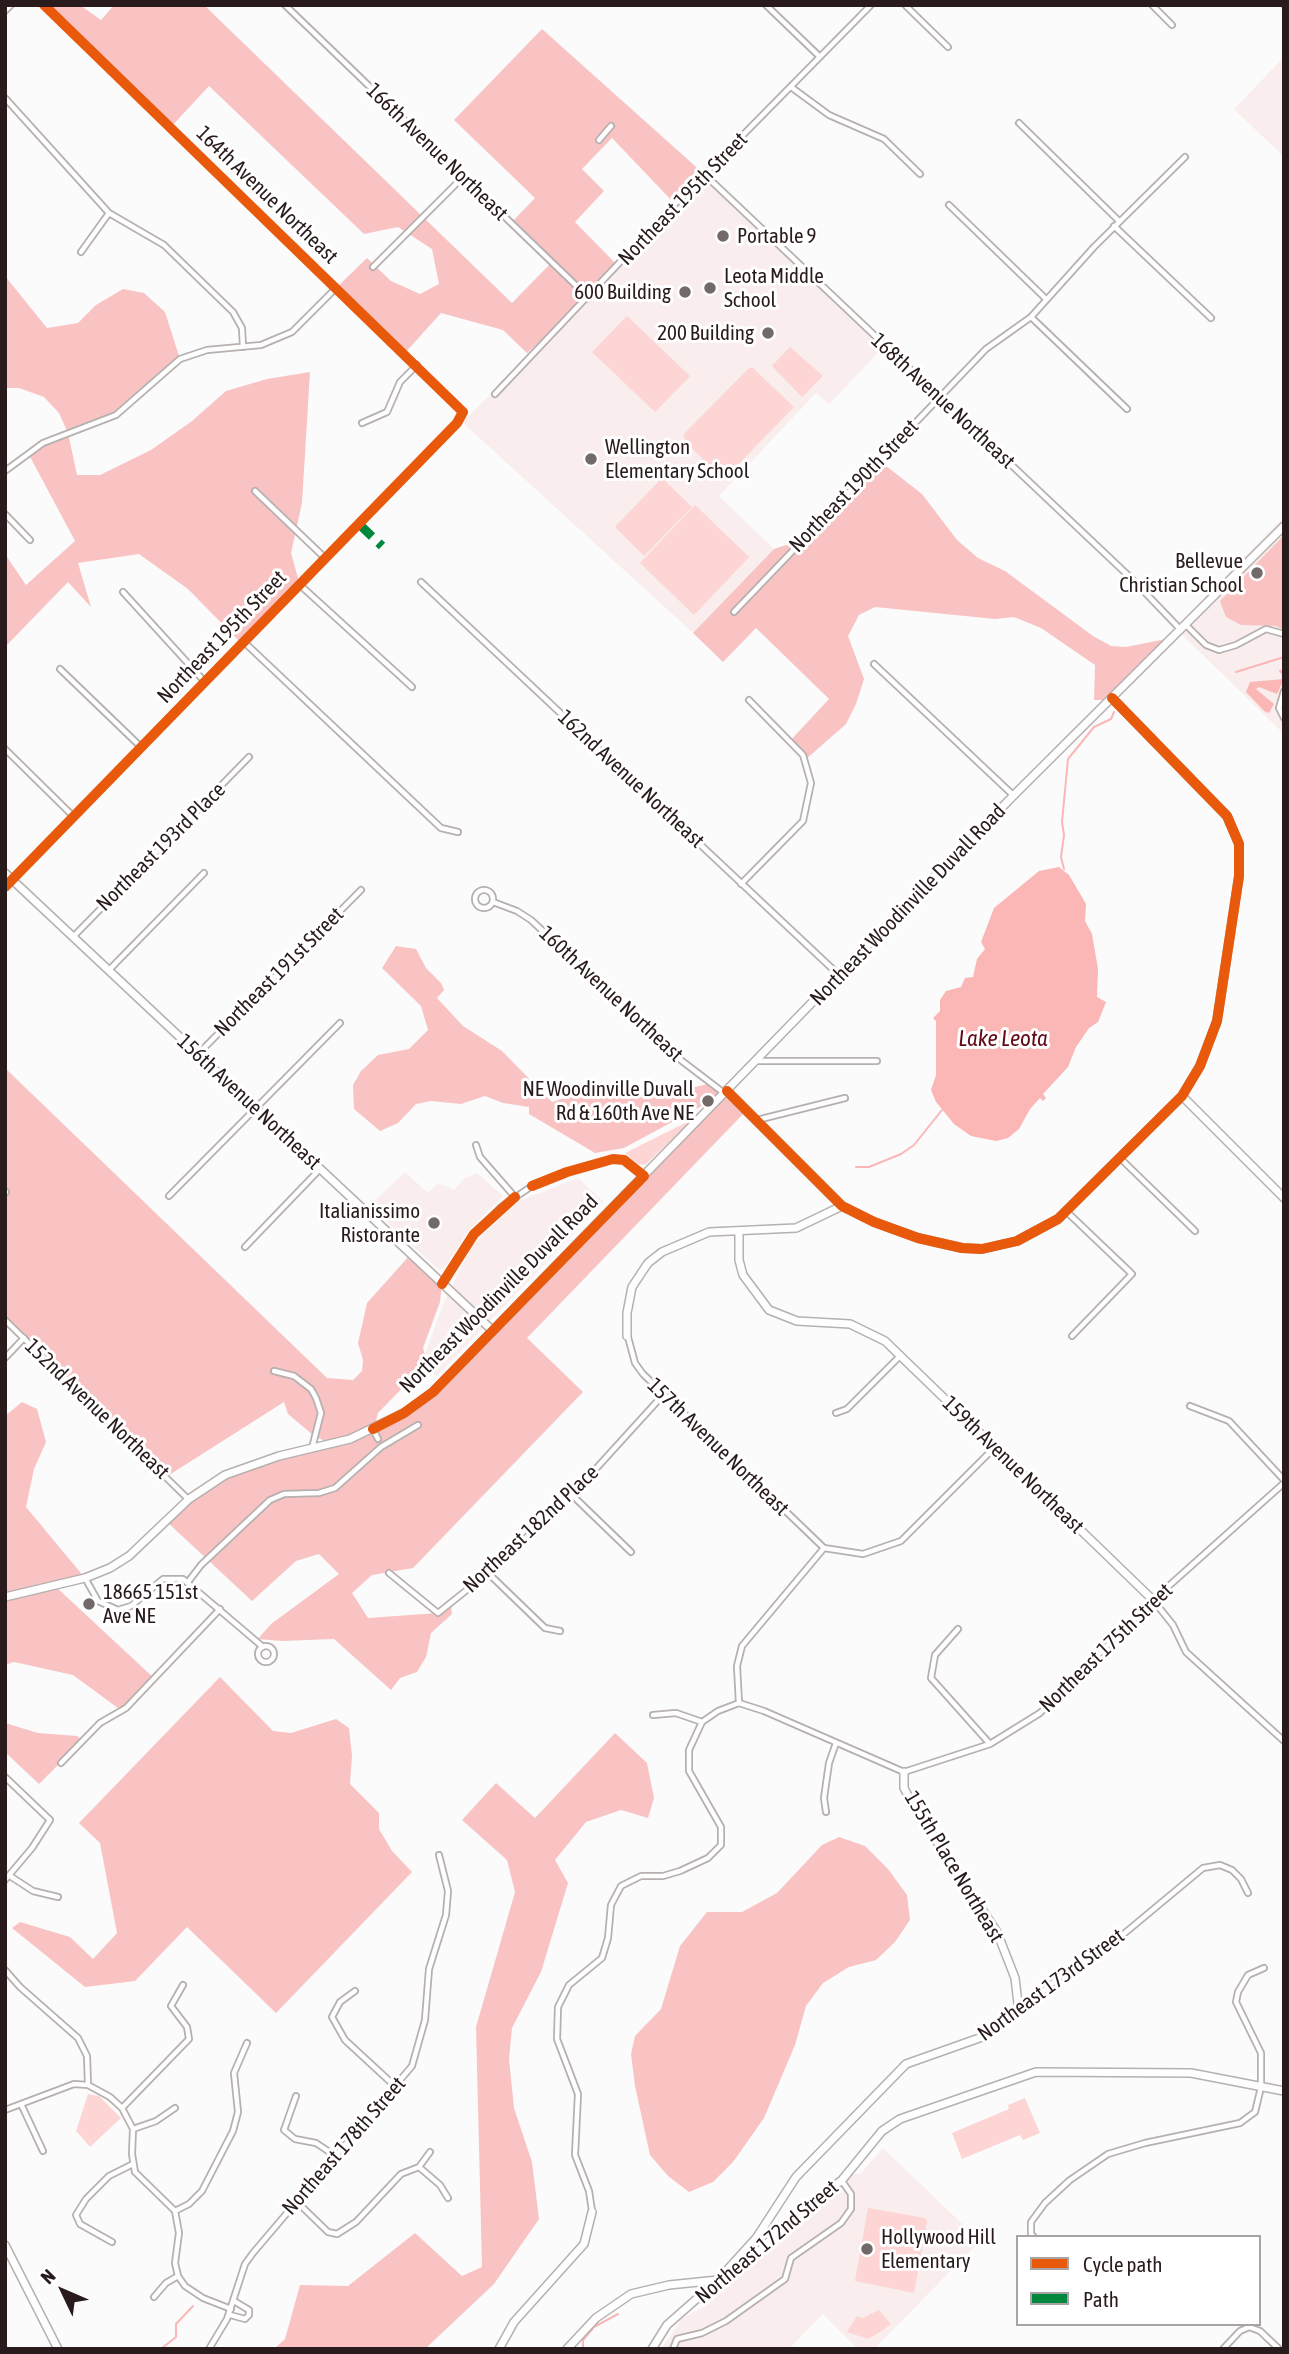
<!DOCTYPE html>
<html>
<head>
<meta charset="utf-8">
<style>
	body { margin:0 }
	#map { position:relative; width:1289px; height:2354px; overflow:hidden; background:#fbfbfb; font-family:"Asap Condensed",sans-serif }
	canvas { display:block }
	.frame { position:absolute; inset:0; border:7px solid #291b1b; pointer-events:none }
	.legend { position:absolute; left:1016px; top:2235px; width:245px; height:91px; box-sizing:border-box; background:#fff; border:2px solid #a9a4a4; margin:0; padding:9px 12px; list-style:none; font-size:21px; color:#291b1b }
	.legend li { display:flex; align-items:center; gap:14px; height:35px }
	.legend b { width:35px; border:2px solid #a9a4a4 }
	.north { position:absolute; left:28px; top:2256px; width:70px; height:70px; -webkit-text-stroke:5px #fff; paint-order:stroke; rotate:314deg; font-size:19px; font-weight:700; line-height:28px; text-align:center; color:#291b1b }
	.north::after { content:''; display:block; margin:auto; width:24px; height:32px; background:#291b1b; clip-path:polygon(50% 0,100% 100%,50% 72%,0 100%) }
</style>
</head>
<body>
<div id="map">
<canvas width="1289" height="2354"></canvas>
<div class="frame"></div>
<ul class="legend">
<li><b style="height:9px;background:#e8590c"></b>Cycle path</li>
<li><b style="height:9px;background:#00873e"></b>Path</li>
</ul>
<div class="north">N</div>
</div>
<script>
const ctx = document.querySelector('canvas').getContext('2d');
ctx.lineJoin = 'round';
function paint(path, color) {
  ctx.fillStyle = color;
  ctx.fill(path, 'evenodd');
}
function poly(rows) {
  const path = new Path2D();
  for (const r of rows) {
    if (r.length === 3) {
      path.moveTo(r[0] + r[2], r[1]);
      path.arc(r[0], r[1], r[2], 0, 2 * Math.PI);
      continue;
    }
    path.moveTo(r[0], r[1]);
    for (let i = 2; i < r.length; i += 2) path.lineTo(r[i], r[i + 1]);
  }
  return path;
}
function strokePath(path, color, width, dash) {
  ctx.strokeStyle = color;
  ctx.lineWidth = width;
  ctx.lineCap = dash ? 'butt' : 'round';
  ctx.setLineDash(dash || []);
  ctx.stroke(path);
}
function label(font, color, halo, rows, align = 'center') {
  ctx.font = font + ' "Asap Condensed",sans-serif';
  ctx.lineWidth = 6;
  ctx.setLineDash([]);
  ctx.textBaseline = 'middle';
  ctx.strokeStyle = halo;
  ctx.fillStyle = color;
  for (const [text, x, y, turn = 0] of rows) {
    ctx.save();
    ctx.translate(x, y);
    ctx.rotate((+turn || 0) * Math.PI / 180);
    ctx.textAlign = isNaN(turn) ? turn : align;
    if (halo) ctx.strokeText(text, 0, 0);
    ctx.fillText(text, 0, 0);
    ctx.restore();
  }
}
paint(poly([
	[1284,57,1284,157,1234,109],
	[704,174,885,346,829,404,816,393,719,496,774,549,693,633,462,422,551,336],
	[1284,517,1284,734,1175,628],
	[405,1172,428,1193,438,1183,454,1190,464,1179,477,1173,503,1196,468,1231,445,1267,439,1270,369,1206],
	[578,1178,604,1202,437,1376,433,1374,425,1367,426,1351,443,1305,472,1245,519,1201],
	[883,2148,980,2241,874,2349,858,2349,823,2314,789,2349,661,2349,682,2319,710,2303,717,2292,718,2280,733,2275,848,2174,860,2174]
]), '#f9eeed');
paint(poly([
	[627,316,690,376,655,412,592,352],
	[790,347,823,376,802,397,772,366],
	[749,368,753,368,794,407,723,480,687,443,683,435],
	[662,478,692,507,644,556,615,527],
	[695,505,749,557,694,615,640,563],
	[685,1123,688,1124,645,1165,638,1164,625,1153],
	[88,2094,99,2096,121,2118,90,2147,76,2131],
	[1025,2098,1040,2133,1023,2140,1020,2135,962,2159,952,2133,1009,2109,1008,2105],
	[868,2208,925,2218,927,2221,914,2293,855,2281],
	[879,2310,891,2324,880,2332,868,2339,847,2332,857,2316,863,2318]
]), '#fcd5d4');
paint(poly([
	[47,5,80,5,101,20,114,5,204,5,512,303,551,263,511,223,535,198,454,120,542,29,704,174,675,204,612,138,582,169,604,191,575,222,618,266,589,298,527,353,503,330,441,313,404,354,336,288,367,258,391,281,420,294,439,284,432,249,398,227,364,234,209,86,170,128],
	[5,276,47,328,78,323,96,305,123,289,144,293,165,312,180,359,116,415,68,433,77,475,100,475,151,450,192,421,226,391,267,379,310,372,302,503,291,553,300,585,242,644,188,589,139,554,78,563,91,607,68,582,5,647,5,554,26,585,75,541,28,453,68,433,59,413,44,397,19,388,5,388],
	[881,462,922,494,957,540,978,558,1005,571,1093,636,1111,646,1126,647,1166,639,1105,700,1094,700,1095,665,1041,628,1014,617,995,619,875,607,859,615,848,636,864,679,856,704,846,724,805,760,789,742,829,699,756,628,723,662,693,633,774,549,801,540],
	[1284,535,1284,630,1276,626,1241,625,1226,617,1220,601],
	[396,946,416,949,426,968,441,983,444,990,437,998,463,1026,502,1051,552,1102,586,1091,657,1096,708,1084,745,1112,527,1338,583,1392,413,1568,372,1575,352,1593,368,1618,438,1613,451,1605,452,1614,431,1633,426,1657,417,1672,400,1678,391,1690,334,1639,282,1641,258,1639,271,1624,339,1574,319,1554,296,1561,252,1601,166,1521,225,1475,330,1444,313,1435,288,1414,284,1402,166,1477,5,1320,5,1068,327,1378,353,1380,362,1371,363,1360,358,1343,367,1303,410,1255,442,1284,440,1302,423,1348,426,1359,419,1371,378,1413,374,1429,421,1402,722,1095,624,1148,595,1153,529,1114,529,1107,503,1103,485,1096,461,1104,431,1101,416,1104,398,1123,380,1131,354,1109,353,1085,361,1071,378,1055,409,1049,428,1030,421,1006,382,968],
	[22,1402,37,1409,46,1442,34,1469,26,1507,85,1578,55,1586,156,1680,122,1711,73,1675,14,1662,5,1665,5,1416],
	[220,1677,273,1731,291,1733,336,1719,349,1728,352,1756,350,1784,379,1813,379,1829,392,1851,412,1872,276,2013,187,1927,135,1981,85,1987,12,1928,20,1922,70,1937,93,1959,117,1933,100,1843,79,1823],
	[5,1723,38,1733,77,1736,83,1740,39,1784,5,1752],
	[615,1733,647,1763,654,1798,648,1818,621,1810,586,1822,555,1860,568,1883,541,1972,512,2028,509,2059,514,2108,532,2162,539,2219,494,2284,425,2349,274,2349,285,2339,300,2285,348,2286,415,2233,462,2276,482,2267,476,2027,515,1892,507,1860,462,1820,496,1783,535,1818],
	[839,1837,865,1846,888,1869,907,1895,910,1920,895,1942,876,1960,849,1967,823,1983,806,2006,795,2045,764,2118,733,2162,713,2182,689,2192,668,2176,650,2155,635,2086,631,2054,635,2036,661,2009,680,1946,707,1912,742,1912,777,1893,822,1845]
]), '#f9c3c3');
paint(poly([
	[1284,679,1277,694,1259,687,1256,689,1274,704,1269,713,1264,711,1246,692,1250,682],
	[1059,867,1069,875,1086,904,1085,921,1092,934,1098,969,1097,997,1106,1002,1098,1022,1089,1028,1076,1047,1068,1067,1043,1094,1046,1098,1043,1101,1040,1098,1030,1109,1019,1129,1008,1138,996,1141,971,1136,954,1124,936,1102,931,1090,936,1075,936,1021,933,1018,940,1011,940,1000,946,991,961,987,965,978,973,977,977,959,985,949,981,942,994,908,1039,871]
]), '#fbb6b6');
strokePath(poly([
	[1280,5,1284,9],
	[1284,670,1280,671,1284,675],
	[1236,672,1284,657],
	[1064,869,1061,857,1064,835,1062,822,1068,759,1094,727,1111,719,1114,712],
	[856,1167,869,1167,901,1154,914,1145,942,1110],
	[161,2349,176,2337,176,2324,193,2306],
	[583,2349,583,2340,594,2327,618,2314]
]), '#fbb6b6', 2);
const street = poly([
	[285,5,589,298],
	[766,5,820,57],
	[905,5,948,47],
	[1152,5,1172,25],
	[5,11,11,5],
	[791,87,829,115,884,139,920,174],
	[5,98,109,213,164,245,233,312,242,328,243,347],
	[1019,123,1119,221],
	[599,140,611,126],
	[704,174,1133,580,1180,629],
	[949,205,1046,299],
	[1114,226,1211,318],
	[81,252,109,213],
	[373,267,463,177],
	[1031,317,1127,409],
	[495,394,675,204,871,5],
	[362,423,387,412,400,382,417,365],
	[5,471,43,443,116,415,180,359,207,350,261,345,292,332,336,288],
	[255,491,325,558],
	[5,514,30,540],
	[421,582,839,975],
	[300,585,412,687],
	[123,592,205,682],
	[734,612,986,349,1031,317,1094,247,1185,157],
	[1186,625,1206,645,1219,650,1236,645,1266,629,1284,634],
	[244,642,441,828,458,832],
	[874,664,1013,795],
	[60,669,141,747],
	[1284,691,1279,708,1284,718],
	[5,749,74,817],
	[741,884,803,821,811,783,803,755,749,700],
	[5,887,457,423,463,412,44,5],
	[484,899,9],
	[493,902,517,911,531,920,682,1061,724,1093],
	[73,937,249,757],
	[109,970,204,873],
	[198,1054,361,890],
	[757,1061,877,1061],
	[757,1120,845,1098],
	[476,1145,480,1157,515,1197],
	[1120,1158,1195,1231],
	[5,1192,6,1192],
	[169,1196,340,1023],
	[1067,1212,1132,1274,1072,1336],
	[245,1247,320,1169],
	[443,1284,474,1234,501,1207,532,1186,567,1172,613,1159,624,1160,644,1176],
	[5,1320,188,1499],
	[628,1337,635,1363,643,1374,824,1548,863,1554,901,1541,995,1447],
	[5,1358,24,1338],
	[274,1371,294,1376,311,1389,316,1398,321,1413,312,1448],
	[1190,1406,1229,1421,1284,1480],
	[836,1413,847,1409,900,1356],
	[373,1429,378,1439],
	[572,1495,631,1552],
	[389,1573,438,1613,488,1573,572,1495,663,1395],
	[488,1573,545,1628,560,1631],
	[85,1578,98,1601,118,1610,131,1606,163,1579,183,1579,263,1647],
	[188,1582,201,1565,270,1500,284,1494,319,1493,335,1488,381,1447,418,1425],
	[1153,1600,1173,1625,1186,1652,1284,1741],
	[958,1629,935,1655,931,1678,990,1744],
	[266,1654,8],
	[739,1703,737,1666,742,1646,824,1548],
	[653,1715,676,1713,702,1722],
	[61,1763,100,1723,126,1708,220,1609],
	[5,1777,50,1820,32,1848,5,1880],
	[826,1812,824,1798,829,1763,836,1743],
	[10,1876,33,1891,58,1897],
	[5,1970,20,1987,78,2038,87,2056,88,2085],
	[355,1991,340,2002,332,2017,345,2040,397,2088],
	[1019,2012,1064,1973,1108,1947,1203,1868,1220,1865,1232,1870,1241,1879,1248,1893],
	[296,2096,284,2130,295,2139,316,2143,334,2155],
	[21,2104,43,2151],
	[122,2108,189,2039,187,2027,171,2006,183,1985],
	[5,2110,74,2084,88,2085,110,2097,122,2108,133,2129,132,2154,135,2172,175,2211,179,2233,175,2263,178,2276,185,2286,203,2298,231,2309],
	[133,2129,156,2121,175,2108],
	[419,2167,440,2185,448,2198],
	[295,2200,328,2232,337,2234,356,2222,401,2174,419,2167,430,2152],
	[175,2211,189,2204,202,2191,233,2131,238,2112,234,2073,247,2043],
	[592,2211,589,2191,575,2155,578,2094,557,2039,558,2007,569,1985,602,1958,608,1938,611,1905,621,1886,641,1876,663,1876,680,1871,708,1858,721,1845,721,1827,689,1771,689,1750,702,1722,718,1711,739,1703,764,1711,904,1772,990,1744,1040,1713,1153,1600,1284,1483],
	[1034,2237,1031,2234,1031,2222,1045,2203,1070,2180,1108,2154,1145,2143,1240,2123,1255,2112,1261,2087,1261,2053,1236,2002,1238,1992,1248,1975,1264,1968],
	[112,2242,80,2224,76,2215,86,2199,109,2176,133,2164],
	[154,2297,166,2283,178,2276],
	[230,2315,245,2319,249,2315,249,2310,234,2301],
	[209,2349,227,2319,245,2264,253,2253,412,2066,425,2020,429,1969,446,1915,448,1891,439,1855],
	[673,2349,677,2339,702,2333,726,2321,785,2279,791,2258,841,2223,851,2209,851,2194,842,2181],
	[1223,2349,1240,2331,1249,2327,1260,2331,1279,2349]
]);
const secondary = poly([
	[5,873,493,1331],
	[727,1091,842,1206,874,1222,918,1238,962,1248,982,1249,1017,1241,1058,1219,1182,1096,1200,1066,1217,1021,1239,876,1239,844,1227,816,1112,698],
	[1182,1096,1284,1198],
	[739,1232,739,1260,743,1275,769,1310,797,1321,850,1324,885,1341,1153,1600],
	[627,1336,627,1313,632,1287,648,1263,662,1252,709,1232,796,1228,842,1206],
	[5,1597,85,1578,110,1568,129,1556,189,1499,225,1475,279,1456,350,1439,404,1413,433,1392,1013,796,1284,526],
	[5,2245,58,2349],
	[499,2349,514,2322,584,2244,592,2212],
	[567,2349,596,2318,631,2294,669,2285,718,2280,757,2237,796,2177,906,2064,985,2036,1019,2012,1015,1978,997,1932,915,1809,904,1788,904,1772],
	[652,2349,667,2325,718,2280,744,2266,787,2224,842,2180,882,2131,900,2119,1036,2072,1191,2073,1284,2091]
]);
strokePath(street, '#b6b0af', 8);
strokePath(secondary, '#b6b0af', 10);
strokePath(street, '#fefefe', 4.5);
strokePath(secondary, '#fefefe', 7);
strokePath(poly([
	[359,524,382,546]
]), '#00873e', 9, [18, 9]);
strokePath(poly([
	[5,887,457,423,463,412,44,5],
	[727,1091,842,1206,874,1222,918,1238,962,1248,982,1249,1017,1241,1058,1219,1182,1096,1200,1066,1217,1021,1239,876,1239,844,1227,816,1112,698],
	[442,1284,474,1234,515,1197],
	[373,1429,404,1413,433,1392,644,1176,624,1160,613,1159,567,1172,532,1186]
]), '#e8590c', 10);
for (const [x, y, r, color] of [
	[723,236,7,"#726969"],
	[710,288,7,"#726969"],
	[685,292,7,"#726969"],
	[768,333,7,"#726969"],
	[591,459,7,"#726969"],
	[1257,573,7,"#726969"],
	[708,1101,7,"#726969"],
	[434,1223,7,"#726969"],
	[89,1604,7,"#726969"],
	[867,2249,7,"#726969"]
]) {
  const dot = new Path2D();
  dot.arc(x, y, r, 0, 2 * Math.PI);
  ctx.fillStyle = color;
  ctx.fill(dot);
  strokePath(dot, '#fff', 2.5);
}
label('21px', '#291b1b', '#fff', [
	["166th Avenue Northeast",437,152,44],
	["164th Avenue Northeast",267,195,44],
	["Northeast 195th Street",683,199,-46],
	["168th Avenue Northeast",943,401,43],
	["Northeast 190th Street",854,486,-46],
	["Northeast 195th Street",222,637,-46],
	["162nd Avenue Northeast",631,779,43],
	["Northeast 193rd Place",161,847,-45],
	["Northeast Woodinville Duvall Road",908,905,-46],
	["Northeast 191st Street",279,972,-45],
	["160th Avenue Northeast",611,994,43],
	["156th Avenue Northeast",249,1102,43],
	["Northeast Woodinville Duvall Road",499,1294,-45],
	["152nd Avenue Northeast",97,1409,44],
	["157th Avenue Northeast",718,1447,44],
	["159th Avenue Northeast",1013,1465,44],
	["Northeast 182nd Place",531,1529,-43],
	["Northeast 175th Street",1106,1648,-44],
	["155th Place Northeast",954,1867,59],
	["Northeast 173rd Street",1051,1985,-36],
	["Northeast 178th Street",344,2146,-49],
	["Northeast 172nd Street",767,2242,-40]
]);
label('21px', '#291b1b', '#fff', [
	["Portable 9",737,236],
	["Leota Middle",724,276],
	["School",724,300],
	["600 Building",671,292,"right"],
	["200 Building",754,333,"right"],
	["Wellington",605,447],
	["Elementary School",605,471],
	["Bellevue",1243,561,"right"],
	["Christian School",1243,585,"right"],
	["NE Woodinville Duvall",694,1089,"right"],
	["Rd & 160th Ave NE",694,1113,"right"],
	["Italianissimo",420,1211,"right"],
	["Ristorante",420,1235,"right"],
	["18665 151st",103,1592],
	["Ave NE",103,1616],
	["Hollywood Hill",881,2237],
	["Elementary",881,2261]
], 'left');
label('italic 23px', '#610a17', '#fff', [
	["Lake Leota",1003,1039]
]);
</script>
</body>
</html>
